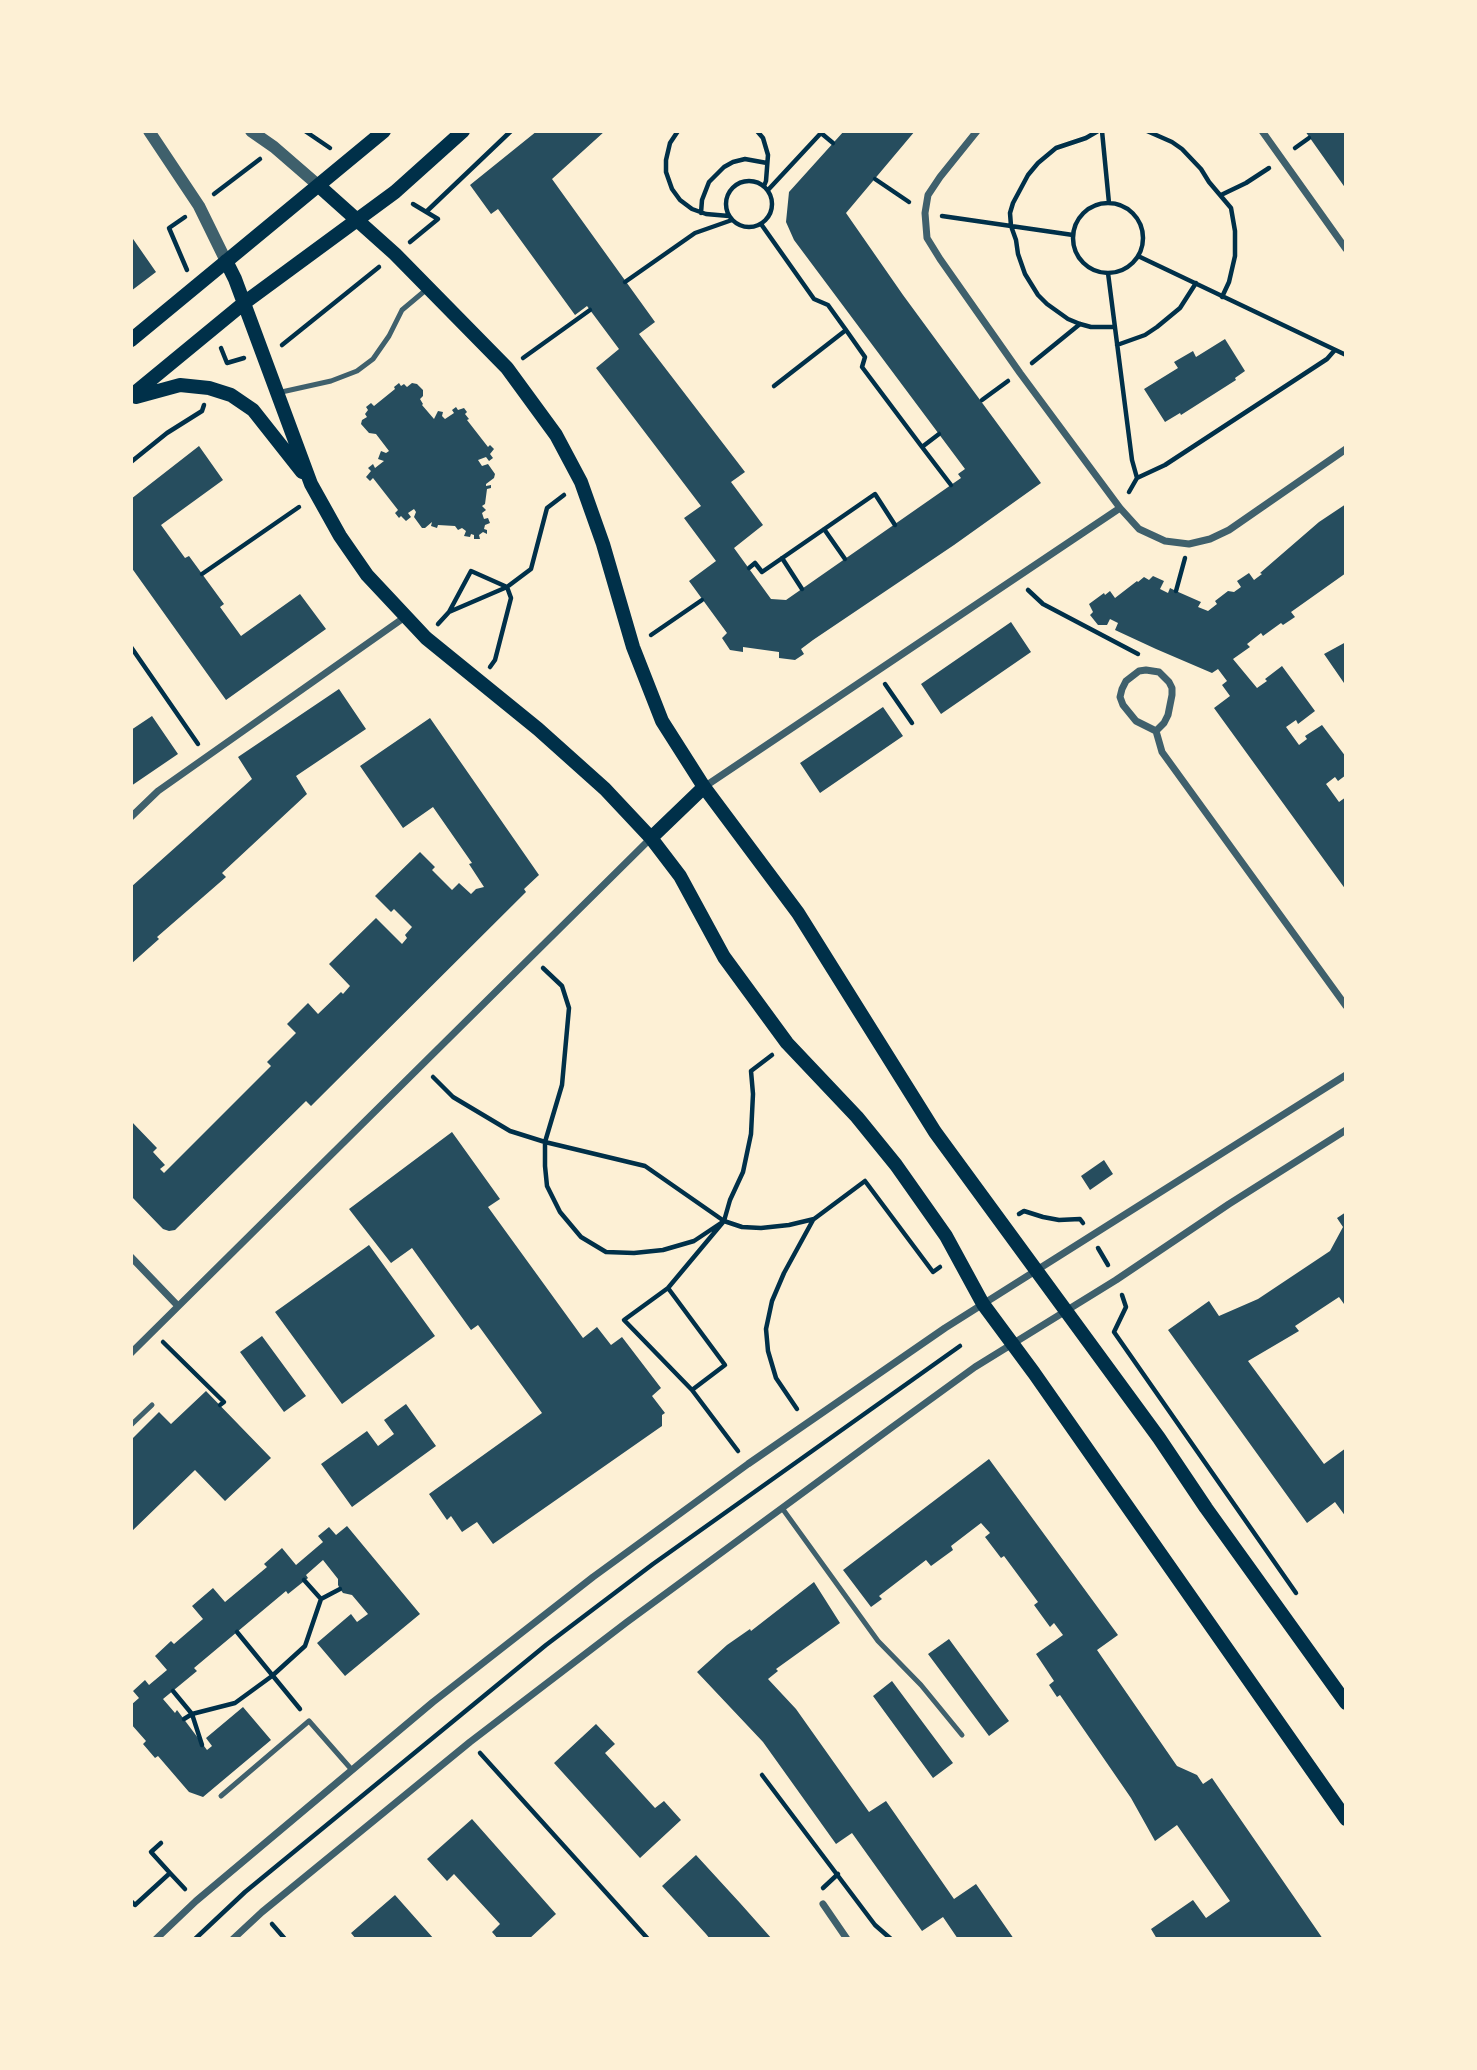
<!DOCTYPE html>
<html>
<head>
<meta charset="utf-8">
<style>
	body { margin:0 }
	#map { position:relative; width:1477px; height:2070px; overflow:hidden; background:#fdf0d5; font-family:"PT Sans Narrow",sans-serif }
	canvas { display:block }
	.frame { position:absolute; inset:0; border:133px solid #fdf0d5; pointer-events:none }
</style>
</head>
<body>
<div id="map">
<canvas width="1477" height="2070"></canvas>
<div class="frame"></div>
</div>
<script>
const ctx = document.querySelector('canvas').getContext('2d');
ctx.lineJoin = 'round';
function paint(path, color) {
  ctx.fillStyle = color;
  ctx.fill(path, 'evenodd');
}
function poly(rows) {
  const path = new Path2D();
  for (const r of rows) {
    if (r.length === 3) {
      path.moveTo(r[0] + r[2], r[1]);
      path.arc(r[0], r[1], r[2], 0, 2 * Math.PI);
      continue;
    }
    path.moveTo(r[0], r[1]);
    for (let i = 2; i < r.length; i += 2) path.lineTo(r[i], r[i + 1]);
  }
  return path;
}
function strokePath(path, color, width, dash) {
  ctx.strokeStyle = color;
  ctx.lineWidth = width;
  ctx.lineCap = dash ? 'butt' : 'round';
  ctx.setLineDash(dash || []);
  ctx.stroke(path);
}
paint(poly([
	[537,131,605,131,552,179,655,322,639,334,745,472,731,482,763,525,734,548,771,599,786,600,961,478,958,474,965,469,794,240,786,222,789,192,844,131,915,131,846,213,903,295,1041,483,954,545,813,640,801,649,804,654,795,660,779,658,779,652,743,647,743,652,730,650,722,638,727,633,689,581,716,561,684,518,701,506,596,368,619,349,587,306,575,315,498,209,491,214,470,185],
	[1305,131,1346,131,1346,189],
	[131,236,156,272,131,291],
	[1225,339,1245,371,1235,378,1236,380,1181,415,1180,413,1165,422,1144,389,1178,368,1174,362,1193,351,1196,357],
	[399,383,401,386,404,384,407,387,412,383,417,384,423,390,423,396,420,399,423,404,422,405,434,419,438,411,443,412,442,416,445,419,454,413,452,410,456,407,458,410,464,408,467,412,465,414,469,419,467,420,488,447,490,445,494,449,490,454,493,458,489,461,486,457,478,460,482,466,488,464,495,474,494,478,486,484,486,486,491,485,491,488,487,489,485,504,482,506,486,510,482,513,484,519,488,518,490,523,485,525,484,529,487,530,487,534,483,532,479,535,480,539,474,539,474,535,471,534,470,537,464,536,466,531,462,528,458,530,455,526,438,525,437,528,431,526,432,522,425,528,422,528,414,517,416,512,414,509,408,513,411,517,406,521,401,516,399,518,395,513,398,510,373,478,370,481,366,477,371,471,368,468,373,464,375,468,384,461,378,459,381,451,386,453,389,451,376,434,369,433,361,424,362,420,367,417,365,414,368,410,366,407,371,403,374,406,395,389,394,387],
	[199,446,223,480,161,525,185,558,189,556,224,604,220,607,241,636,300,594,326,629,226,700,131,567,131,499],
	[1346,504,1346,573,1291,612,1295,617,1283,625,1281,623,1263,636,1261,633,1247,644,1250,647,1233,659,1257,688,1267,681,1265,679,1282,666,1315,711,1298,724,1296,720,1286,727,1299,745,1307,739,1305,736,1322,725,1346,757,1346,775,1338,781,1335,777,1326,784,1339,802,1346,797,1346,890,1214,708,1230,696,1222,685,1227,681,1218,669,1212,673,1156,649,1115,630,1118,623,1110,619,1107,625,1098,625,1090,615,1093,612,1089,604,1104,593,1105,595,1110,591,1115,598,1137,581,1138,582,1144,577,1149,580,1153,576,1164,581,1160,589,1168,593,1170,588,1176,591,1201,602,1198,607,1208,611,1217,604,1215,601,1228,591,1234,592,1241,587,1237,581,1249,573,1254,580,1262,574,1260,573,1319,522],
	[1011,622,1031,652,941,714,921,684],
	[1346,642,1346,682,1344,683,1324,654],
	[339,689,366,729,296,776,307,794,222,873,226,877,157,937,159,939,131,964,131,887,252,779,238,757],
	[883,707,903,736,820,793,800,763],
	[152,716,178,754,131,786,131,730],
	[430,718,539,875,524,889,526,892,311,1106,306,1101,175,1230,169,1231,163,1229,131,1196,131,1121,157,1148,153,1152,165,1165,160,1169,164,1173,271,1066,267,1062,296,1033,287,1024,308,1003,318,1014,341,992,343,994,350,986,329,964,376,918,402,944,407,938,405,935,412,927,394,909,391,912,375,896,420,852,435,867,432,870,452,890,459,883,471,894,476,889,484,887,469,864,472,863,433,807,403,828,360,766],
	[452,1132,500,1199,488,1207,583,1338,597,1327,611,1345,622,1337,661,1388,652,1396,665,1413,662,1415,662,1426,493,1544,477,1522,462,1532,451,1516,447,1520,429,1494,542,1413,478,1325,471,1330,412,1248,391,1263,349,1209],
	[1104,1160,1113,1174,1090,1190,1081,1176],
	[1346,1212,1346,1303,1344,1304,1339,1297,1295,1326,1299,1331,1248,1361,1324,1464,1346,1448,1346,1517,1335,1502,1307,1523,1168,1330,1209,1301,1219,1316,1258,1299,1330,1251,1343,1227,1337,1218],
	[369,1245,435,1336,342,1404,275,1312],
	[262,1336,306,1396,284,1412,240,1352],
	[206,1391,271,1458,225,1501,195,1470,131,1532,131,1440,159,1412,171,1424],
	[406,1404,436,1446,352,1507,321,1464,367,1431,378,1446,394,1434,384,1420],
	[989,1459,1118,1635,1097,1650,1177,1766,1197,1775,1203,1784,1212,1778,1323,1939,1157,1939,1151,1929,1193,1900,1206,1918,1230,1901,1177,1825,1155,1841,1131,1798,1060,1695,1057,1697,1049,1685,1054,1681,1036,1654,1063,1635,1054,1623,1050,1627,1034,1605,1038,1602,1004,1556,1001,1558,985,1537,990,1533,981,1523,951,1546,953,1550,931,1566,926,1560,879,1596,882,1599,871,1607,843,1570],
	[347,1526,420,1614,345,1676,317,1643,351,1614,357,1622,368,1614,352,1595,343,1593,340,1589,338,1585,338,1579,323,1560,306,1575,308,1578,288,1594,286,1591,194,1668,197,1671,163,1699,175,1713,177,1710,207,1750,212,1746,206,1738,243,1707,271,1740,203,1797,189,1792,158,1756,155,1758,143,1744,146,1741,131,1724,131,1705,139,1698,133,1691,145,1680,149,1685,167,1670,155,1656,171,1641,174,1644,203,1619,192,1606,213,1588,225,1602,267,1567,264,1564,282,1548,296,1565,323,1542,318,1536,329,1527,336,1535],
	[814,1582,840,1623,776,1669,778,1671,768,1679,796,1709,869,1812,886,1801,954,1899,976,1884,1014,1939,958,1939,943,1917,922,1931,852,1833,836,1844,763,1742,697,1672,727,1645,750,1629,751,1631],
	[949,1639,1009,1721,989,1736,928,1654],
	[892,1681,953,1763,933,1778,873,1696],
	[596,1724,615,1744,605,1753,655,1808,664,1801,681,1820,640,1858,554,1763],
	[472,1819,556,1914,529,1939,498,1939,492,1932,500,1924,454,1874,447,1881,427,1859],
	[696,1855,740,1903,772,1939,710,1939,706,1934,662,1886],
	[395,1895,434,1939,356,1939,351,1933]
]), '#264d5e');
strokePath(poly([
	[305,131,330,148],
	[678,131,670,143,666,160,666,172,672,189,680,200,692,209,706,214,729,216],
	[757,131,763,138,768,155,766,181,764,186],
	[1098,131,1086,138,1056,148,1038,163,1028,175,1013,203,1010,213,1011,226,1016,240,1018,254,1025,274,1038,295,1047,304,1068,319,1080,324,1091,327,1115,327],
	[1102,131,1109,203],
	[1147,131,1172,142,1182,149,1201,169,1209,182,1231,208,1235,231,1235,256,1229,282,1222,297],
	[821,133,833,143],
	[1295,148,1309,138],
	[875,179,909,202],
	[749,204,23],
	[768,190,821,133],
	[214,194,260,159],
	[1221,195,1246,183,1269,168],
	[1108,238,35],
	[426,212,511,131],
	[701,213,702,200,709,182,724,167,733,162,745,159,767,163],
	[942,216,1073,235],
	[185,217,169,228,187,270],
	[761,224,814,299,828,305,846,330,865,357,862,367,922,447,939,434],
	[410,242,438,219,413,204],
	[1138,256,1346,355],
	[1108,273,1132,460,1137,478],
	[625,282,695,233,732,220],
	[282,345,379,267],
	[1117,345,1145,335,1157,327,1180,308,1196,283],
	[221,348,227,363,244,358],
	[523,358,590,310],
	[1032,363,1080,324],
	[774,386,846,330],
	[982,400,1008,381],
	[922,447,951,485],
	[131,462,167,433,202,411,204,405],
	[1129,492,1137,478,1165,465,1327,359,1334,351],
	[824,529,845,559],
	[782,558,802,589],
	[749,568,755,563,762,572,875,494,895,525],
	[202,574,299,507],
	[1028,590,1043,604,1138,654],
	[1176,591,1185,558],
	[449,612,471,571,507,587,511,598,495,660,490,667],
	[438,624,449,612,507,587,531,569,547,508,564,495],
	[651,635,702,600],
	[131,647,198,744],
	[885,684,912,723],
	[543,968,562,986,569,1008,562,1085,545,1142,545,1166,547,1186,560,1212,581,1237,606,1252,634,1253,663,1250,694,1241,724,1221],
	[433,1077,453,1097,510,1131,545,1142,645,1166,724,1221,742,1227,761,1228,789,1225,814,1219,865,1181,933,1272,940,1267],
	[1019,1214,1024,1211,1043,1217,1059,1220,1080,1219,1083,1223],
	[1098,1248,1108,1265],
	[668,1288,724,1221,730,1200,743,1172,751,1134,753,1094,751,1071,772,1055],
	[1122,1295,1126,1307,1114,1332,1296,1593],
	[163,1342,224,1402,220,1405],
	[692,1390,725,1365,668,1288,624,1320,692,1390,738,1451],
	[797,1409,776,1378,768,1351,766,1329,772,1301,784,1273,813,1220],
	[321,1599,340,1589],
	[237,1632,300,1709],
	[173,1691,192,1714,184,1719],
	[202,1745,192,1714,235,1703,272,1676,305,1646,321,1599,304,1580],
	[480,1753,648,1939],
	[762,1775,875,1925,891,1939],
	[161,1843,151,1852,170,1873],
	[823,1888,838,1874],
	[131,1901,135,1905,170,1873,185,1889],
	[272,1924,285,1939],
	[195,1939,245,1892,546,1645,653,1564,960,1346]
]), '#003049', 4.5);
strokePath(poly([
	[277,393,331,381,357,371,373,359,389,336,402,310,427,289],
	[131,1425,152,1405],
	[782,1508,878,1641,921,1685,962,1735],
	[221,1796,309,1721,352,1770]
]), '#3f606c', 5);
strokePath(poly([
	[977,131,940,177,928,195,925,213,927,238,940,259,1020,373,1120,508,1139,529,1165,541,1189,544,1210,539,1229,530,1346,449],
	[1262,131,1346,249],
	[1156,731,1164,723,1168,715,1172,695,1172,688,1169,682,1159,672,1146,670,1139,671,1126,681,1122,689,1120,697,1123,705,1136,721,1156,731,1162,752,1346,1006],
	[704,787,1120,508],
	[131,817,158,791,405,617],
	[131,1257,178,1306],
	[131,1353,651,838],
	[823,1904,847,1939],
	[156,1939,196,1901,433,1702,593,1577,748,1464,945,1328,1346,1075],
	[233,1939,262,1912,470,1742,627,1622,891,1428,975,1367,1116,1280,1229,1204,1346,1130]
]), '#3f606c', 7);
strokePath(poly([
	[149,131,199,206,226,261],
	[251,131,274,147,319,186]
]), '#3f606c', 12);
strokePath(poly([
	[319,186,395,254,507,368,556,435,581,482,603,544,633,647,662,721,704,787,798,913,935,1132,1159,1438,1206,1508,1346,1703],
	[226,261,235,279,311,484,340,536,367,575,426,638,538,729,605,789,651,838,680,876,724,957,787,1043,857,1117,896,1165,946,1236,983,1304,1034,1373,1346,1819],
	[131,340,384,131],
	[131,396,244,303,395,192,463,131],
	[136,397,180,385,209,388,231,395,253,410,302,472],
	[651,838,704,787]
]), '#003049', 14);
</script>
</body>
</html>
